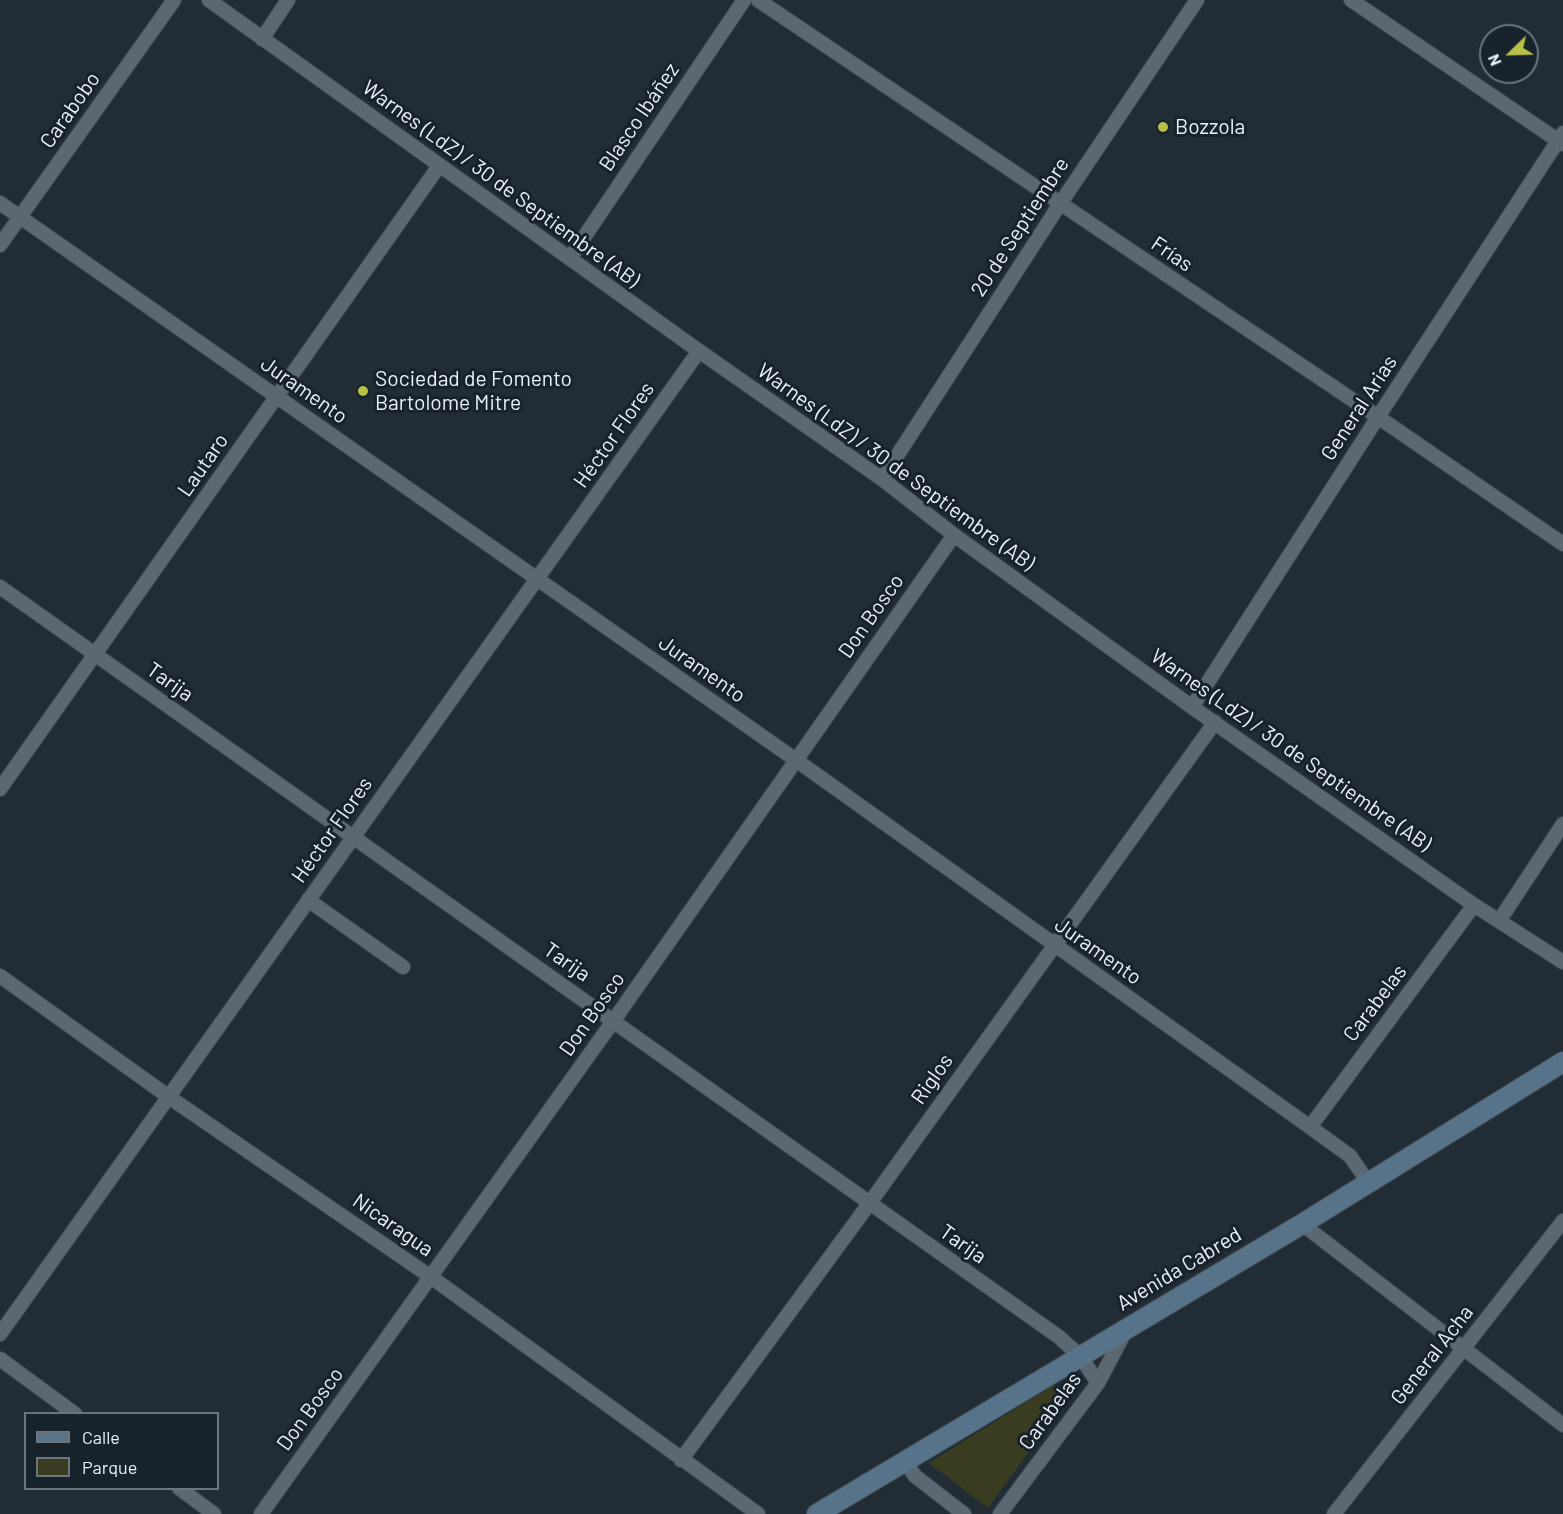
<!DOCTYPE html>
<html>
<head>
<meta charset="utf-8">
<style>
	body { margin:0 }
	#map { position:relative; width:1563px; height:1514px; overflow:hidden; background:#212c35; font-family:Barlow,sans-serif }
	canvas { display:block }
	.legend { position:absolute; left:24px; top:1412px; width:195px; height:78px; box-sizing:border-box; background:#18222b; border:2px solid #6c747c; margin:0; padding:8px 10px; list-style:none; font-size:18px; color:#e9f0f6 }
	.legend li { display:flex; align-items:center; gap:12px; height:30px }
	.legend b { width:30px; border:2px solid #6c747c }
	.north { position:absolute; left:1479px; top:24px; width:60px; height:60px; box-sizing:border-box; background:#18222b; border:2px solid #6c747c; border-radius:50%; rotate:247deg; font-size:16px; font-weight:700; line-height:24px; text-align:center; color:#e9f0f6 }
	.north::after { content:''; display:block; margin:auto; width:21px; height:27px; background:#b7c148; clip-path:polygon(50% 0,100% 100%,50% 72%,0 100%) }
</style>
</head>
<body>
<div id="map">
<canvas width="1563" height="1514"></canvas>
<ul class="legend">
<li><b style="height:8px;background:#567389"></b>Calle</li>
<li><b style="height:16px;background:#393c20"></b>Parque</li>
</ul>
<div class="north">N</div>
</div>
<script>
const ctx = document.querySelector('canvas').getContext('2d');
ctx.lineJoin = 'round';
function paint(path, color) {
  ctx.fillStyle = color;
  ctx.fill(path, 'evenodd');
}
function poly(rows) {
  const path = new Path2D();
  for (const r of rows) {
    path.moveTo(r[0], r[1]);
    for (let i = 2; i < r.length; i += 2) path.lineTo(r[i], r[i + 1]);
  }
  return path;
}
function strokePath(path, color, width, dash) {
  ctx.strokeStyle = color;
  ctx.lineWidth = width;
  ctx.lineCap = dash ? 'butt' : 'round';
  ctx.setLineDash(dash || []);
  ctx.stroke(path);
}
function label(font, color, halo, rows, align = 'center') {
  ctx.font = font + ' Barlow,sans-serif';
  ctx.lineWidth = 6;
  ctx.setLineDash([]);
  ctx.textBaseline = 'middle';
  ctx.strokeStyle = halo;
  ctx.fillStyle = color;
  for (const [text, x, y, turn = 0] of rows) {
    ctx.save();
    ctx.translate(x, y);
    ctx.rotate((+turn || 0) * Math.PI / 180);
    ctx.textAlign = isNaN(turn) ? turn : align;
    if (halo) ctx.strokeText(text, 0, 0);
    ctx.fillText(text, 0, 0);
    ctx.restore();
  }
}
paint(poly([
	[1054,1385,1065,1388,1067,1399,988,1508,929,1463]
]), '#393c20');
const street = poly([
	[209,0,699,351,882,479,954,535,1192,707,1474,905,1563,962],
	[758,0,1378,417,1563,544],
	[1351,0,1563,144],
	[262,39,288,0],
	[0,203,796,760,1310,1127,1350,1156,1368,1182],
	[0,245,174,0],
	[570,258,744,0],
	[882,479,1060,204,1197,0],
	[0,587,1059,1337,1080,1356,1098,1383],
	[1192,707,1378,417,1563,133],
	[0,789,439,166],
	[308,900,403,967],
	[1499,921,1563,824],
	[0,976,169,1097,431,1277,758,1514],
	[1310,1127,1474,905],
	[1302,1224,1563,1425],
	[0,1334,699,351],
	[0,1359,75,1414],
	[681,1460,869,1204,1215,722],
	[905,1462,915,1476,964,1514],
	[179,1488,214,1514],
	[261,1514,614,1020,954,535],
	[1000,1514,1098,1383,1126,1330],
	[1334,1514,1563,1221]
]);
const secondary = poly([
	[817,1514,1302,1224,1563,1062]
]);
strokePath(street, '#404950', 16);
strokePath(secondary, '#404950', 22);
strokePath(street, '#5b6771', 14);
strokePath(secondary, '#567389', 20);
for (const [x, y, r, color] of [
	[1163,127,6,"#b7c148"],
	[363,391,6,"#b7c148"]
]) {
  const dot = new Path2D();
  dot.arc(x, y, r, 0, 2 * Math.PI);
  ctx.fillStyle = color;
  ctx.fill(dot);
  strokePath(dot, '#18222b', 2);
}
label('21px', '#e9f0f6', '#18222b', [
	["Carabobo",70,110,-55],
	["Blasco Ibáñez",639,117,-56],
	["Warnes (LdZ) / 30 de Septiembre (AB)",501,184,36],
	["20 de Septiembre",1020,227,-57],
	["Frías",1172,254,34],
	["Juramento",304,390,35],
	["General Arias",1359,408,-57],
	["Héctor Flores",614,435,-55],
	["Lautaro",203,465,-55],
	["Warnes (LdZ) / 30 de Septiembre (AB)",896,467,36],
	["Don Bosco",871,616,-55],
	["Juramento",702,669,35],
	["Tarija",170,682,35],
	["Warnes (LdZ) / 30 de Septiembre (AB)",1291,750,35],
	["Héctor Flores",332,830,-55],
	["Juramento",1098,951,35],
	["Tarija",567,962,35],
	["Carabelas",1375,1003,-53],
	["Don Bosco",592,1014,-55],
	["Riglos",932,1079,-55],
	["Nicaragua",393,1225,35],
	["Tarija",963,1244,35],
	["Avenida Cabred",1179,1269,-31],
	["General Acha",1432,1355,-52],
	["Don Bosco",310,1409,-54],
	["Carabelas",1050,1411,-54]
]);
label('21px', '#e9f0f6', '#18222b', [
	["Bozzola",1175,127],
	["Sociedad de Fomento",375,379],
	["Bartolome Mitre",375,403]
], 'left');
</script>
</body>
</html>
